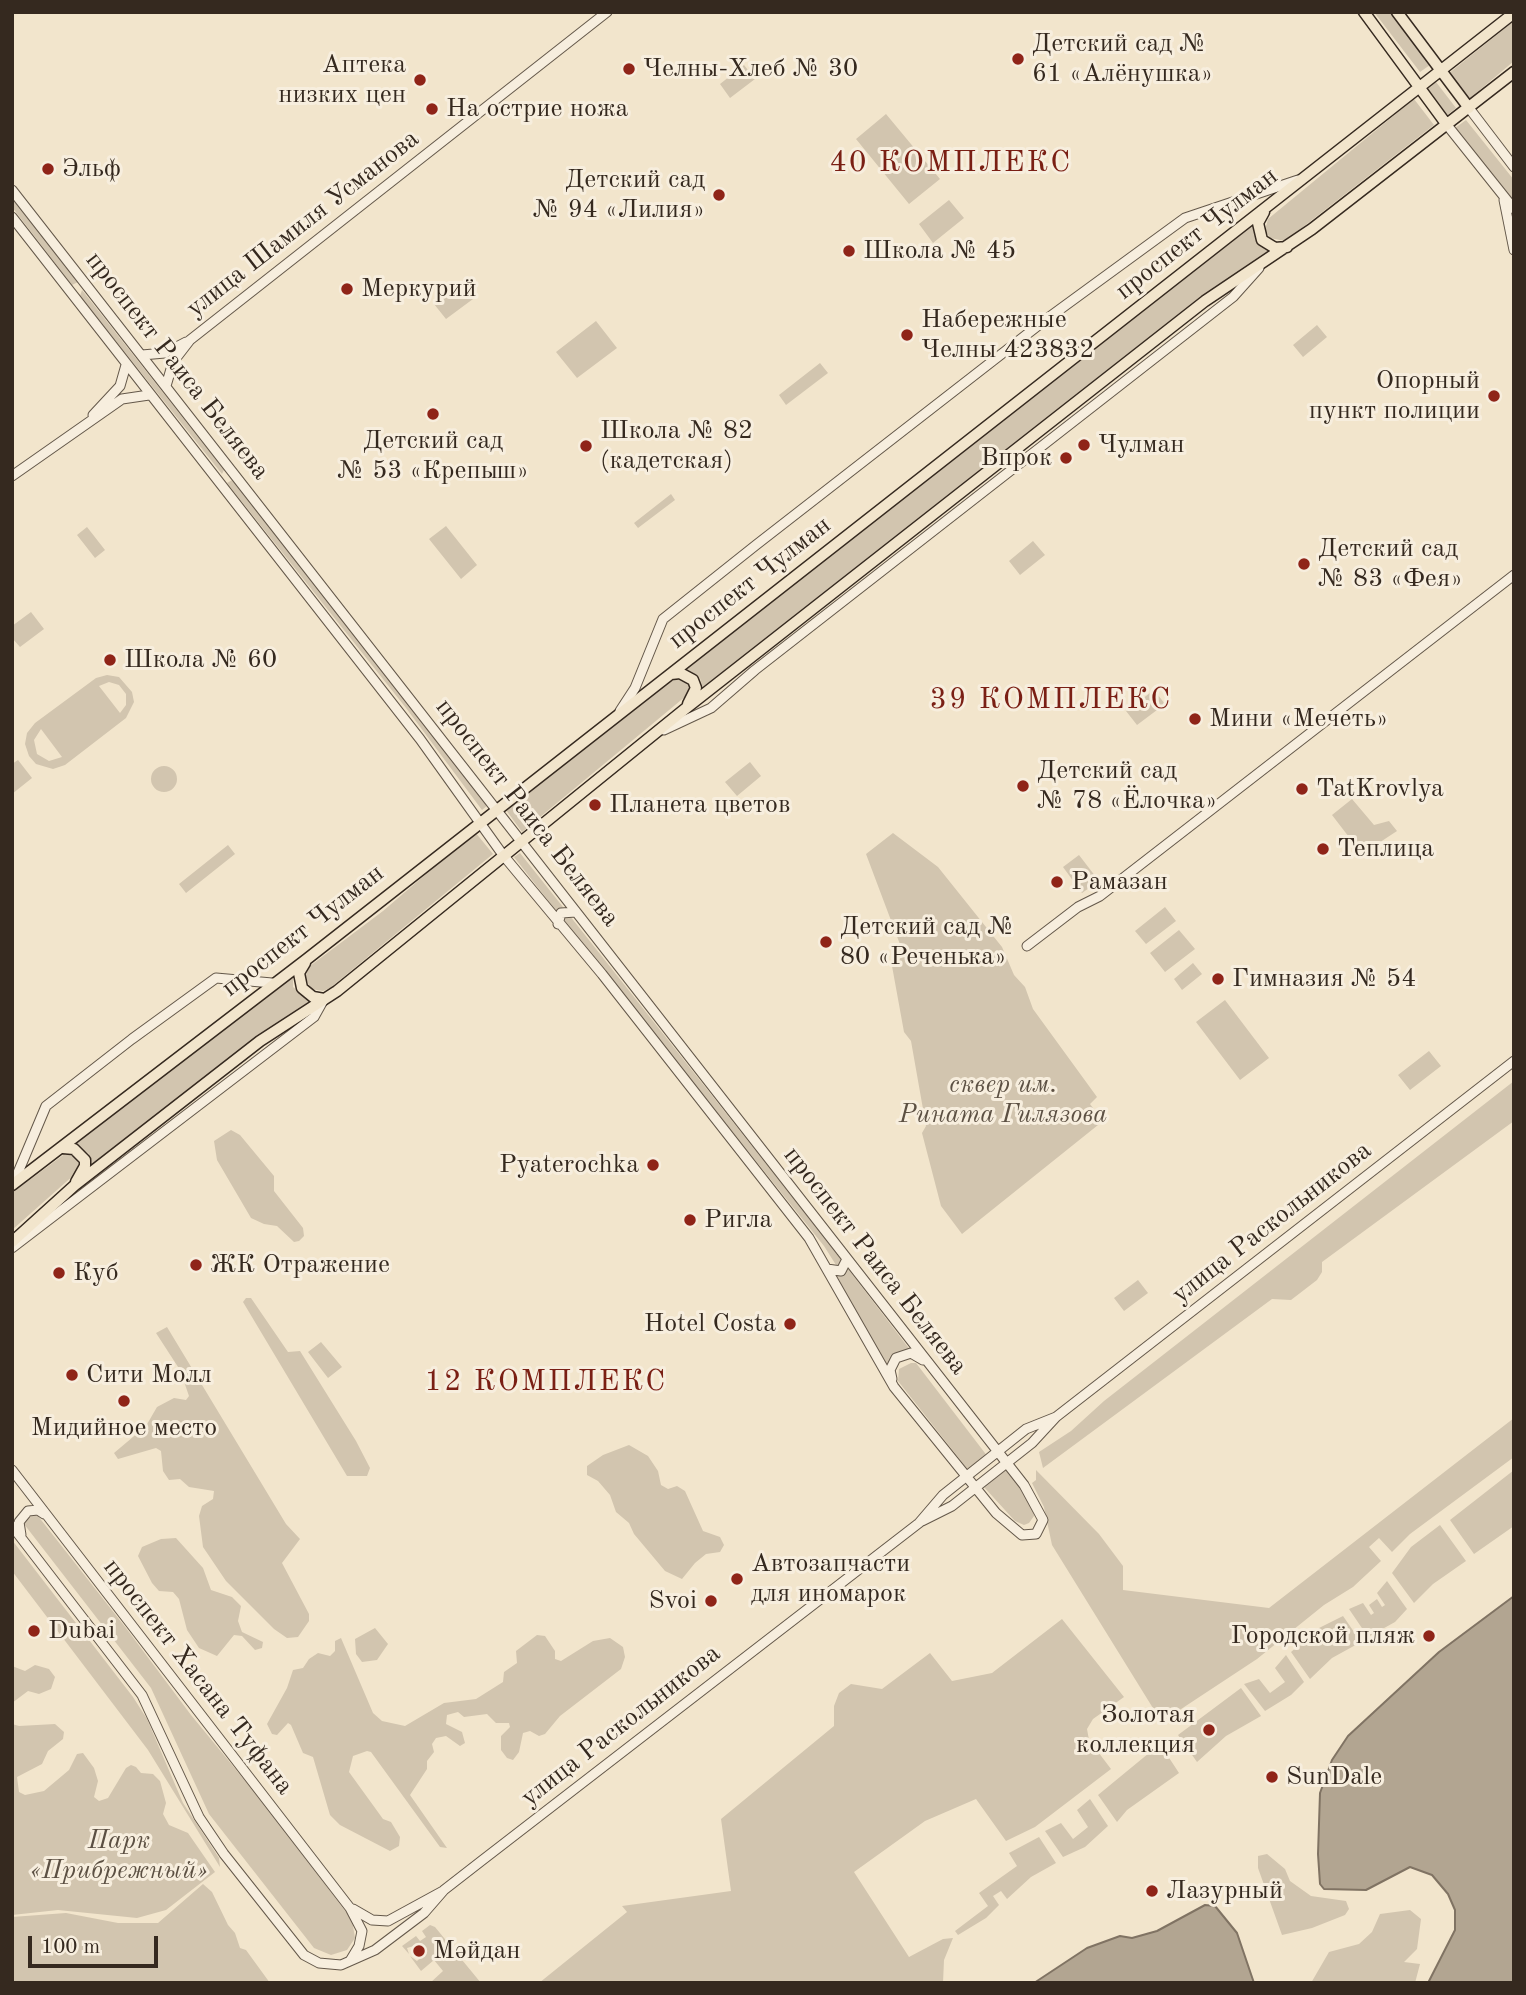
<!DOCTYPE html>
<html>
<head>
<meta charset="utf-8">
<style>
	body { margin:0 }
	#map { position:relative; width:1526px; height:1995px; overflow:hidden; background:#f2e5cc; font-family:"Old Standard TT",serif }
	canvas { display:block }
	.frame { position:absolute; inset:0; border:14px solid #35291f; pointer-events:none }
	.scale { position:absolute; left:28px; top:1936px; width:130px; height:32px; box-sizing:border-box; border:4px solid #35291f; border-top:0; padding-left:9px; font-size:21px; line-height:24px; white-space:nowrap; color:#35291f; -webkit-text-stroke:5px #f7eede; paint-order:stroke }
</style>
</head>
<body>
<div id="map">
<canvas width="1526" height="1995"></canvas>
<div class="frame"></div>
<div class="scale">100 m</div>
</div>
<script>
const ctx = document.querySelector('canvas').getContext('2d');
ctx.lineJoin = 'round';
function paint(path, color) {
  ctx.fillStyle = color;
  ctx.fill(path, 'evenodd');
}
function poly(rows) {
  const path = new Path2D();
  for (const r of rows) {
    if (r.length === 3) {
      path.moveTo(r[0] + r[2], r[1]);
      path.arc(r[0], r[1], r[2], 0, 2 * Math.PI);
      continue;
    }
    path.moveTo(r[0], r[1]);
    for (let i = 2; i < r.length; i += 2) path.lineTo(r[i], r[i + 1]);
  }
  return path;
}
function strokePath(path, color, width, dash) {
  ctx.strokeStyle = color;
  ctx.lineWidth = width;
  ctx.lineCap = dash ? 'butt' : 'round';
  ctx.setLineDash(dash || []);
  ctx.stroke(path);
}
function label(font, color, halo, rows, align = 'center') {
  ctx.font = font + ' "Old Standard TT",serif';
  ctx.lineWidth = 6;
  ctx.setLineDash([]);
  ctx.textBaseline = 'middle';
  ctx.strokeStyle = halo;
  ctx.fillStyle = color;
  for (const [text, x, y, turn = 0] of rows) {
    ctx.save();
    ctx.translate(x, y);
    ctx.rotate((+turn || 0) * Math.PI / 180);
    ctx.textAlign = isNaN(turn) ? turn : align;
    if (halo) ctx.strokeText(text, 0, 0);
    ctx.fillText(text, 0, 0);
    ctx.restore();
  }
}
paint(poly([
	[1374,12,1389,12,1430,65,1420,72],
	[1514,21,1514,61,1468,100,1448,74],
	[744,65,755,79,730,98,720,84],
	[1436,82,1456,108,1446,116,1426,90],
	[1414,99,1434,125,1285,241,1270,238,1265,230,1268,219],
	[886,114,940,179,909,204,856,139],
	[1466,120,1514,180,1514,202,1455,128],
	[12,197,78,282,72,285,12,207],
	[949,200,964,218,933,243,919,224],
	[1253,224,1256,240,1270,252,703,689,700,678,684,669],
	[460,283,473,299,446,319,434,304],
	[82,290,224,470,222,474,80,296],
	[596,321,617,348,577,378,556,352],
	[1317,325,1327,337,1303,357,1293,345],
	[820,363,828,373,786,405,779,395],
	[234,479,488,805,482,810,406,708,227,483],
	[671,494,675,500,638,528,634,523],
	[446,526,477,565,461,579,429,539],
	[87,527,105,550,95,558,77,535],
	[1033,541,1045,555,1020,575,1009,561],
	[31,612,44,629,20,647,12,638,12,626],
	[107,675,119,677,132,692,134,702,126,718,65,765,53,769,36,764,29,756,25,744,27,733,35,723,96,678],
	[109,682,119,685,126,694,126,705,120,713,99,686],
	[41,729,62,757,49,761,37,754,34,740],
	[682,678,690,685,686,696,522,832,506,810,672,679],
	[1154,690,1165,704,1137,725,1126,711],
	[18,760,32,778,12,794,12,764],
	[750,762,761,776,737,796,725,782],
	[164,779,13],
	[1352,799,1374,825,1389,821,1397,831,1362,854,1332,815],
	[475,832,493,854,330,988,323,991,311,989,305,977,310,966,383,911],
	[893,833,938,867,1002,947,1014,975,1025,987,1033,1009,1097,1097,1090,1104,1103,1121,962,1234,941,1206,922,1133,926,1126,911,1041,904,1032,892,966,904,955,866,854],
	[228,845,235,854,186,893,179,884],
	[520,853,563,907,557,912,514,857],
	[1079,855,1099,881,1082,893,1063,867],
	[1165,907,1176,921,1146,944,1135,931],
	[563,916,570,916,842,1260,840,1265,836,1265,824,1246,563,920],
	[1179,930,1195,949,1165,972,1150,953],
	[1193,963,1202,974,1182,990,1174,979],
	[293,974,293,987,310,1001,225,1061,91,1166,89,1154,75,1144],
	[1225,1000,1269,1058,1240,1080,1196,1022],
	[1429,1051,1441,1066,1410,1090,1398,1075],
	[1514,1081,1514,1121,1322,1262,1322,1272,1317,1280,1291,1300,1272,1299,1043,1468,1039,1452,1071,1431,1104,1401],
	[231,1130,240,1135,274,1176,274,1191,303,1228,304,1236,299,1241,294,1242,277,1226,264,1224,251,1218,217,1160,214,1141],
	[66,1153,77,1157,79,1169,75,1174,12,1230,12,1193],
	[848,1269,911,1351,893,1356,886,1368,837,1276],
	[1138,1280,1148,1293,1124,1311,1114,1298],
	[246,1298,251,1298,288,1352,300,1351,356,1441,370,1468,367,1476,347,1476,243,1302],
	[167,1327,286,1524,300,1539,282,1563,309,1614,309,1621,298,1637,287,1638,274,1629,226,1581,203,1547,199,1516,202,1506,213,1499,214,1491,189,1487,180,1479,169,1480,163,1471,161,1451,156,1448,118,1459,114,1453,146,1426,157,1407,174,1398,186,1400,189,1396,180,1370,156,1333],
	[321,1342,342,1367,328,1378,308,1352],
	[911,1363,916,1363,988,1457,969,1471,898,1381,899,1369],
	[1514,1418,1514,1457,1410,1534,1392,1552,1379,1538,1369,1547,1381,1561,1353,1587,1324,1605,1257,1659,1169,1717,1156,1713,1052,1545,1044,1507,1032,1483,1036,1480,1036,1470,1099,1534,1123,1566,1123,1590,1269,1608],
	[629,1445,648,1456,658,1471,661,1485,668,1489,677,1486,685,1491,703,1531,720,1537,724,1545,720,1552,706,1554,695,1563,682,1579,665,1571,634,1534,629,1523,616,1512,610,1495,598,1481,587,1475,587,1466,603,1455],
	[1006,1468,1023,1489,1033,1507,1034,1516,1029,1523,1024,1525,1015,1521,983,1486],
	[1514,1470,1514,1526,1474,1554,1450,1520],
	[32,1515,38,1516,126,1628,191,1715,261,1800,352,1920,355,1938,347,1950,331,1955,314,1948,209,1814,151,1688,24,1524],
	[1440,1525,1466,1561,1433,1584,1414,1603,1392,1573,1411,1547],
	[176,1538,203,1568,211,1590,232,1597,241,1606,238,1621,242,1632,263,1642,262,1648,255,1650,242,1636,234,1635,217,1656,199,1648,187,1630,179,1599,173,1592,159,1591,152,1583,138,1556,142,1547,161,1539],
	[12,1540,133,1697,147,1719,183,1803,219,1858,220,1867,148,1750,12,1571],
	[1387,1581,1407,1609,1395,1622,1368,1637,1349,1609,1363,1603,1371,1615,1374,1613,1369,1605,1377,1599,1382,1607,1385,1605,1377,1593],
	[1343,1616,1361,1642,1332,1658,1310,1679,1291,1652,1319,1628],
	[1062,1619,1124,1697,1093,1719,1087,1729,1089,1740,1111,1769,1035,1827,1006,1841,976,1799,925,1821,854,1872,909,1957,943,1939,953,1938,944,1960,943,1983,539,1983,627,1912,622,1906,731,1891,721,1819,834,1726,834,1706,839,1693,851,1684,882,1689,930,1653,952,1681,992,1673],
	[375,1628,388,1644,377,1660,362,1662,356,1654,355,1639],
	[537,1635,545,1636,555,1651,555,1659,561,1661,593,1641,610,1638,623,1647,625,1657,621,1669,560,1716,545,1734,539,1736,530,1731,523,1733,519,1752,513,1760,507,1758,501,1750,501,1736,510,1727,509,1723,496,1723,487,1714,464,1717,458,1712,447,1715,446,1724,462,1732,465,1743,460,1746,446,1736,436,1738,432,1744,434,1752,427,1761,427,1769,410,1795,447,1848,440,1847,371,1752,367,1751,353,1756,349,1772,383,1819,391,1822,400,1837,399,1846,390,1851,340,1825,330,1815,313,1757,303,1753,291,1725,288,1723,277,1735,272,1734,267,1724,287,1688,293,1670,303,1668,309,1659,318,1653,330,1656,335,1651,335,1641,341,1638,373,1713,382,1721,405,1726,444,1703,476,1699,503,1682,504,1672,517,1663,516,1651],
	[1286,1655,1304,1682,1291,1695,1265,1711,1244,1684,1259,1679,1270,1693,1285,1682,1275,1668],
	[35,1665,49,1669,55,1677,51,1689,39,1694,28,1691,12,1703,12,1666,25,1671],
	[1241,1688,1261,1716,1226,1736,1197,1762,1178,1735],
	[12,1724,19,1726,55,1724,64,1732,63,1739,48,1751,42,1764,17,1777,19,1792,25,1795,44,1791,69,1770,77,1754,83,1753,94,1768,98,1781,94,1797,99,1801,108,1798,126,1768,131,1765,136,1767,141,1773,153,1774,160,1781,166,1803,163,1814,169,1825,188,1833,215,1872,166,1910,137,1918,58,1910,12,1915],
	[1160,1744,1179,1773,1127,1810,1117,1822,1098,1795],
	[1090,1799,1108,1826,1085,1847,1063,1857,1045,1831,1061,1823,1073,1839,1088,1827,1077,1810],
	[1039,1837,1056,1863,1031,1877,1007,1899,1001,1891,993,1896,999,1905,986,1918,958,1935,955,1931,988,1906,979,1893,1017,1866,1009,1853],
	[1267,1854,1285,1869,1290,1881,1311,1896,1346,1901,1349,1909,1345,1915,1312,1928,1282,1935,1258,1868,1258,1856],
	[203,1884,212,1892,228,1925,235,1933,240,1948,246,1950,270,1983,12,1983,12,1917,66,1913,118,1923,158,1923],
	[1410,1910,1421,1919,1417,1949,1404,1962,1420,1964,1415,1983,1311,1983,1329,1952,1359,1944,1372,1932,1380,1914],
	[430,1925,435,1927,481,1983,430,1983,443,1971,434,1960,421,1971,410,1956,417,1961,424,1954,417,1945,407,1948,409,1954,402,1946,416,1936,420,1941,426,1937,422,1931]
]), '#d2c5af');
const water = poly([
	[1514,1596,1514,1983,1428,1983,1455,1930,1455,1910,1448,1894,1432,1875,1410,1867,1366,1890,1324,1889,1320,1884,1318,1854,1320,1793,1332,1760,1348,1736,1439,1652,1514,1596],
	[1205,1905,1215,1906,1237,1933,1254,1983,1034,1983,1087,1948,1120,1936,1132,1938,1157,1931,1205,1905]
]);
paint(water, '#b2a591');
strokePath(water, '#807363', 2);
const minor = poly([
	[1469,108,1514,167],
	[1447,125,1514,209],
	[12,190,1024,1485,1043,1520,1036,1534,1022,1535,996,1513,894,1387,809,1238,602,974,503,855,420,739,12,217],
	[1504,200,1514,250],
	[142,355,165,353,186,342],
	[166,386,173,362,190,340,607,12],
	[93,415,120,386,126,365],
	[12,476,122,399,149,395],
	[620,711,635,688,663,619,756,545,1044,321,1185,218,1298,180],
	[664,730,711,708,755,670,1233,297,1259,268],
	[558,924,561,913,576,912],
	[1027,946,1078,907,1100,896,1514,575],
	[14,1182,46,1106,132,1039,216,978,272,983],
	[12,1248,314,1017,324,999],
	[827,1269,841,1271,847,1259],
	[892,1379,890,1370,896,1358,911,1353,923,1360],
	[12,1470,350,1908,362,1931,359,1946,350,1961],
	[922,1521,952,1506,1032,1443,1056,1417,1514,1061],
	[12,1526,142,1695,199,1817,224,1854,304,1955,319,1963,341,1965,375,1950,424,1913,444,1890,480,1862,919,1523,943,1495,1026,1429,1056,1417],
	[21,1535,19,1522,28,1511,38,1510,44,1514],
	[353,1909,372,1920,388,1921,443,1891]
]);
const major = poly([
	[1364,12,1447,125],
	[1397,12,1469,108],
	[1264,212,1258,223,1262,240,1275,248,1287,247],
	[671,674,680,673,693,680,696,688,688,704],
	[305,963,299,973,302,988,313,997,324,999],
	[63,1148,74,1149,85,1160,85,1166,76,1182],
	[12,1185,307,959,1514,13],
	[12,1242,75,1185,260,1041,337,991,685,709,1205,301,1312,229,1514,72]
]);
strokePath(minor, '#64584a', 11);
strokePath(major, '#35291f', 13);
strokePath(minor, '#f7eede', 9);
strokePath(major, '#f2e5cc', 10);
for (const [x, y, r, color] of [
	[1018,59,7,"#8f2418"],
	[629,69,7,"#8f2418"],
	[420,80,7,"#8f2418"],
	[432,109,7,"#8f2418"],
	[48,169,7,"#8f2418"],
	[719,195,7,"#8f2418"],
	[849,251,7,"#8f2418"],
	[347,289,7,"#8f2418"],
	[907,335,7,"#8f2418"],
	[1494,396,7,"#8f2418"],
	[433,414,7,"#8f2418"],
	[1084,445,7,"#8f2418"],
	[586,446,7,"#8f2418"],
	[1066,458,7,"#8f2418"],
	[1304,564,7,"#8f2418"],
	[110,660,7,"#8f2418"],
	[1195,719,7,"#8f2418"],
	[1023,786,7,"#8f2418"],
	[1302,789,7,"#8f2418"],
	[595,805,7,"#8f2418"],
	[1323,849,7,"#8f2418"],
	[1057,882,7,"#8f2418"],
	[826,942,7,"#8f2418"],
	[1218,979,7,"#8f2418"],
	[653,1165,7,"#8f2418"],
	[690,1220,7,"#8f2418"],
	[196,1265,7,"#8f2418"],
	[59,1273,7,"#8f2418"],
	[790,1324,7,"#8f2418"],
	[72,1375,7,"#8f2418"],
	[124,1401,7,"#8f2418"],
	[737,1579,7,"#8f2418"],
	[711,1601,7,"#8f2418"],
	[34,1631,7,"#8f2418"],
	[1429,1636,7,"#8f2418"],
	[1209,1730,7,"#8f2418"],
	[1272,1777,7,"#8f2418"],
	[1152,1891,7,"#8f2418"],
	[419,1951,7,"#8f2418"]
]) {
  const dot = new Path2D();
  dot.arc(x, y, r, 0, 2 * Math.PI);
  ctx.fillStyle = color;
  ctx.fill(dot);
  strokePath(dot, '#f7eede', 2.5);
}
label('26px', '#35291f', '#f7eede', [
	["Детский сад №",1032,44],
	["61 «Алёнушка»",1032,74],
	["Аптека",406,65,"right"],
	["низких цен",406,95,"right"],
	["Челны-Хлеб № 30",643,69],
	["На острие ножа",446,109],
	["Эльф",62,169],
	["Детский сад",705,180,"right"],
	["№ 94 «Лилия»",705,210,"right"],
	["Школа № 45",863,251],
	["Меркурий",361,289],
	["Набережные",921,320],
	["Челны 423832",921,350],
	["Опорный",1480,381,"right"],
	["пункт полиции",1480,411,"right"],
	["Школа № 82",600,431],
	["(кадетская)",600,461],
	["Детский сад",433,441,"center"],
	["№ 53 «Крепыш»",433,471,"center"],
	["Чулман",1098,445],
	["Впрок",1052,458,"right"],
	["Детский сад",1318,549],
	["№ 83 «Фея»",1318,579],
	["Школа № 60",124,660],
	["Мини «Мечеть»",1209,719],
	["Детский сад",1037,771],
	["№ 78 «Ёлочка»",1037,801],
	["TatKrovlya",1316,789],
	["Планета цветов",609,805],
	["Теплица",1337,849],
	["Рамазан",1071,882],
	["Детский сад №",840,927],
	["80 «Реченька»",840,957],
	["Гимназия № 54",1232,979],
	["Pyaterochka",639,1165,"right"],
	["Ригла",704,1220],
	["ЖК Отражение",210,1265],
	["Куб",73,1273],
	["Hotel Costa",776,1324,"right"],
	["Сити Молл",86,1375],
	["Мидийное место",124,1428,"center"],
	["Автозапчасти",751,1564],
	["для иномарок",751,1594],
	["Svoi",697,1601,"right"],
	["Dubai",48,1631],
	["Городской пляж",1415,1636,"right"],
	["Золотая",1195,1715,"right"],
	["коллекция",1195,1745,"right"],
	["SunDale",1286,1777],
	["Лазурный",1166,1891],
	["Мәйдан",433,1951]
], 'left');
label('26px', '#35291f', '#f7eede', [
	["улица Шамиля Усманова",303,224,-38],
	["проспект Чулман",1197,234,-38],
	["проспект Раиса Беляева",177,366,52],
	["проспект Чулман",750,583,-38],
	["проспект Раиса Беляева",527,813,52],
	["проспект Чулман",303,931,-38],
	["улица Раскольникова",1272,1223,-38],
	["проспект Раиса Беляева",875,1261,52],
	["проспект Хасана Туфана",198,1677,52],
	["улица Раскольникова",621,1726,-38]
]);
label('italic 26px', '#5c5043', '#f7eede', [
	["сквер им.",1003,1085],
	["Рината Гилязова",1003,1115],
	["Парк",119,1841],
	["«Прибрежный»",119,1871]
]);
ctx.letterSpacing = '2px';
label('30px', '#7a1f14', '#f7eede', [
	["40 КОМПЛЕКС",951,163],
	["39 КОМПЛЕКС",1051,700],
	["12 КОМПЛЕКС",546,1382]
]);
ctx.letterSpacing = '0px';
</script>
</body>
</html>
